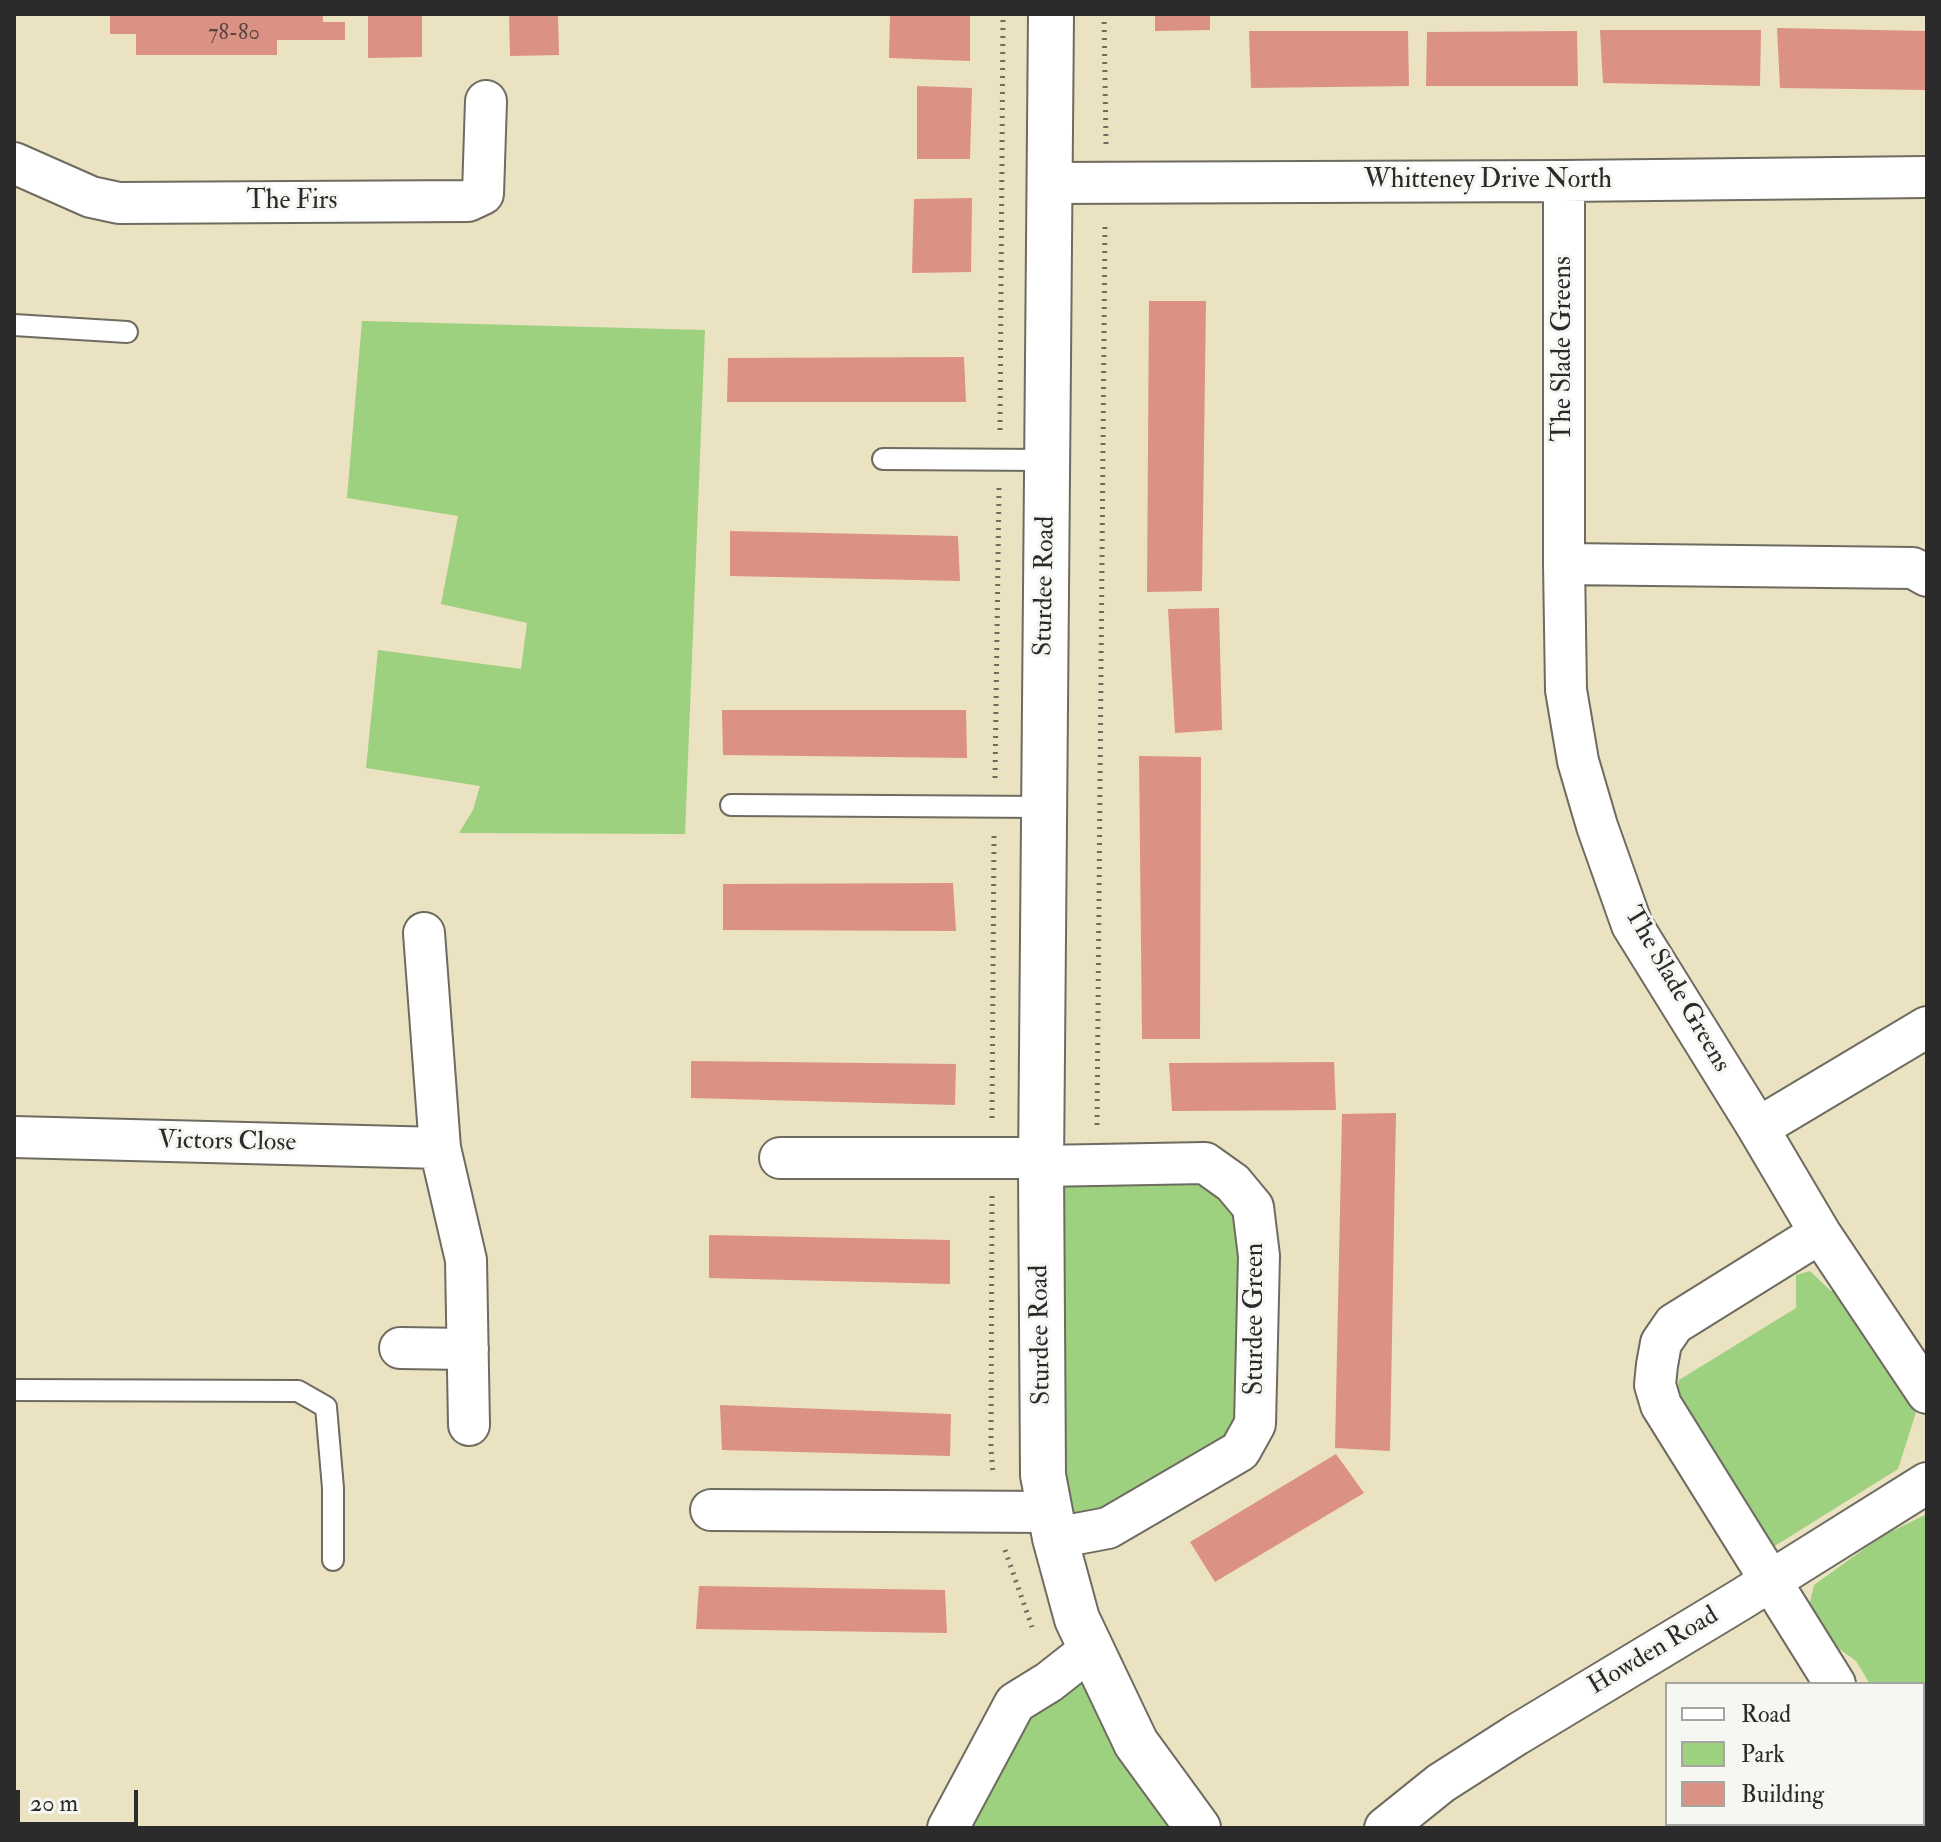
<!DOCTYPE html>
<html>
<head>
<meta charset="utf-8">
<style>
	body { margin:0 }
	#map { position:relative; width:1941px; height:1842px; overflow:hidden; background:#ebe2c2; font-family:"IM FELL Double Pica",serif }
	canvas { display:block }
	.frame { position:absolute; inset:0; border:16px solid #2b2b2b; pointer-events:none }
	.legend { position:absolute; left:1665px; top:1682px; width:260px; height:144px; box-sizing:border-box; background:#f6f6f2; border:2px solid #a5a5a2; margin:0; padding:10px 14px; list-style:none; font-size:24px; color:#2b2b2b }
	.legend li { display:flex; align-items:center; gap:16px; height:40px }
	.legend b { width:40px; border:2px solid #a5a5a2 }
	.scale { position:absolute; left:16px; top:1790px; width:122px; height:36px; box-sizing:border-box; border:4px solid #2b2b2b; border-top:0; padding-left:10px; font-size:24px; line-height:28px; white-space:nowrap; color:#2b2b2b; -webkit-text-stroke:6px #f6f6f2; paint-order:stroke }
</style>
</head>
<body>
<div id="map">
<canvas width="1941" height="1842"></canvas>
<div class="frame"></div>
<ul class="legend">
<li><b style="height:10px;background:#fff"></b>Road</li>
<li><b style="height:22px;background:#9dd07f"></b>Park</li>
<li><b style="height:22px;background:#dc9185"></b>Building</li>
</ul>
<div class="scale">20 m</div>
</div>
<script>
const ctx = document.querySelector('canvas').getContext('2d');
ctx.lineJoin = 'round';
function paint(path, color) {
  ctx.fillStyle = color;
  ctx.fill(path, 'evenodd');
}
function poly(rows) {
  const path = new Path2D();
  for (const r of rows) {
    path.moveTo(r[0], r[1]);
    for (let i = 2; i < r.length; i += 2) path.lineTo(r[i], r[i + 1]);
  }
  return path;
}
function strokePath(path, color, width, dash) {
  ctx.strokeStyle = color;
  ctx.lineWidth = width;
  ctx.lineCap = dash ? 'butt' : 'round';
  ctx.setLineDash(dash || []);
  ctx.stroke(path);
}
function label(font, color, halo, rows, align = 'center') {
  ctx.font = font + ' "IM FELL Double Pica",serif';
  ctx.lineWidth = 6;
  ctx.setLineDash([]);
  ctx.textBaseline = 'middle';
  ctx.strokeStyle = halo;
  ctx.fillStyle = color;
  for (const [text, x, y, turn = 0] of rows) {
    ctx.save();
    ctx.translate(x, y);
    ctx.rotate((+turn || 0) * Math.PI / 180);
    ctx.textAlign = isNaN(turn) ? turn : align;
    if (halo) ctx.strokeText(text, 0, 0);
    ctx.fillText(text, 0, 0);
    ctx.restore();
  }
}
paint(poly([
	[362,321,705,330,685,834,459,833,473,810,480,786,366,768,378,650,521,669,527,623,441,604,458,516,347,498],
	[1041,1166,1233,1183,1255,1424,1055,1538],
	[1810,1271,1831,1291,1847,1290,1918,1406,1898,1469,1770,1549,1675,1399,1679,1380,1796,1308,1796,1275],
	[1927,1514,1927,1799,1923,1797,1923,1684,1870,1684,1856,1661,1823,1637,1811,1622,1810,1602,1814,1585,1882,1536],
	[1091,1649,1171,1828,950,1828,987,1756]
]), '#9dd07f');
paint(poly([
	[110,14,323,14,323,22,345,22,345,40,277,40,277,55,136,55,136,34,110,34],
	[368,14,422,14,422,57,368,58],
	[509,14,558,14,559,55,510,56],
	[890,14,970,14,970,61,889,58],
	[1155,14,1210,14,1210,30,1155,31],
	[1777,28,1927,31,1927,90,1780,88],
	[1600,30,1761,30,1760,86,1603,83],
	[1249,31,1408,31,1409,86,1251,88],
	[1577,31,1578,86,1426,86,1427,32],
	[917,86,972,88,970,159,917,159],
	[972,198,971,272,912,273,914,199],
	[1149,301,1206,301,1202,591,1147,592],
	[964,357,966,402,727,402,728,358],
	[730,531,958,536,960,581,730,576],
	[1219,608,1222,730,1175,733,1168,609],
	[722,710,966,710,967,758,723,755],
	[1139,756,1201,757,1200,1039,1142,1039],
	[953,883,956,931,723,930,723,884],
	[691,1061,956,1064,955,1105,691,1098],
	[1334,1062,1336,1110,1172,1111,1169,1063],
	[1396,1113,1390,1451,1335,1448,1342,1114],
	[709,1235,950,1240,950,1284,709,1278],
	[720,1405,951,1414,950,1456,722,1450],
	[1336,1454,1364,1493,1215,1582,1190,1542],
	[699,1586,945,1590,947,1633,696,1629]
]), '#dc9185');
const service = poly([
	[14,325,127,332],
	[883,459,1047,460],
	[731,805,1043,807],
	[14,1390,298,1391,326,1407,333,1488,333,1560]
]);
const minor = poly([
	[14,163,91,197,119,203,468,201,483,194,486,101],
	[1564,181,1564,564,1566,690,1578,761,1597,826,1632,925,1758,1128,1820,1233,1927,1393],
	[1049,183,1564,181,1927,177],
	[1564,564,1913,568,1927,576],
	[424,933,440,1148,466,1260,469,1425],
	[1758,1128,1927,1027],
	[14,1137,440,1148],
	[780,1158,1041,1158],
	[1041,1166,1205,1163,1233,1183,1253,1207,1259,1256,1255,1424,1240,1451,1108,1528,1055,1538],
	[1820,1233,1674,1324,1661,1343,1657,1365,1655,1385,1661,1405,1835,1684],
	[400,1348,468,1349],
	[711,1510,1050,1512],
	[1923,1813,1927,1815],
	[948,1828,1015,1703,1049,1682,1091,1649],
	[1385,1828,1441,1783,1516,1735,1740,1600,1927,1483]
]);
const tertiary = poly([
	[1051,14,1041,1166,1043,1475,1055,1538,1077,1619,1136,1743,1198,1828]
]);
strokePath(service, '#6e6b60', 24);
strokePath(minor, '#6e6b60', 44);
strokePath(tertiary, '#6e6b60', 48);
strokePath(poly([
	[1104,14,1106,145],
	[1000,430,1003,14],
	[995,778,999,488],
	[992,1118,994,836],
	[1097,1125,1105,223],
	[992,1196,991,1448,993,1474],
	[1005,1550,1032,1627]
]), '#6e6b60', 5, [2, 6]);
strokePath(service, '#fff', 20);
strokePath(minor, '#fff', 40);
strokePath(tertiary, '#fff', 44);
label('22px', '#574442', null, [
	["78-80",234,34]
]);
label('26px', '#2b2b2b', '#f6f6f2', [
	["Whitteney Drive North",1488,181],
	["The Firs",292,202],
	["The Slade Greens",1564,349,-90],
	["Sturdee Road",1046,586,-89],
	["The Slade Greens",1676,990,60],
	["Victors Close",227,1143,1],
	["Sturdee Green",1256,1319,-90],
	["Sturdee Road",1042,1335,-91],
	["Howden Road",1654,1652,-31]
]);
</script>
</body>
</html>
